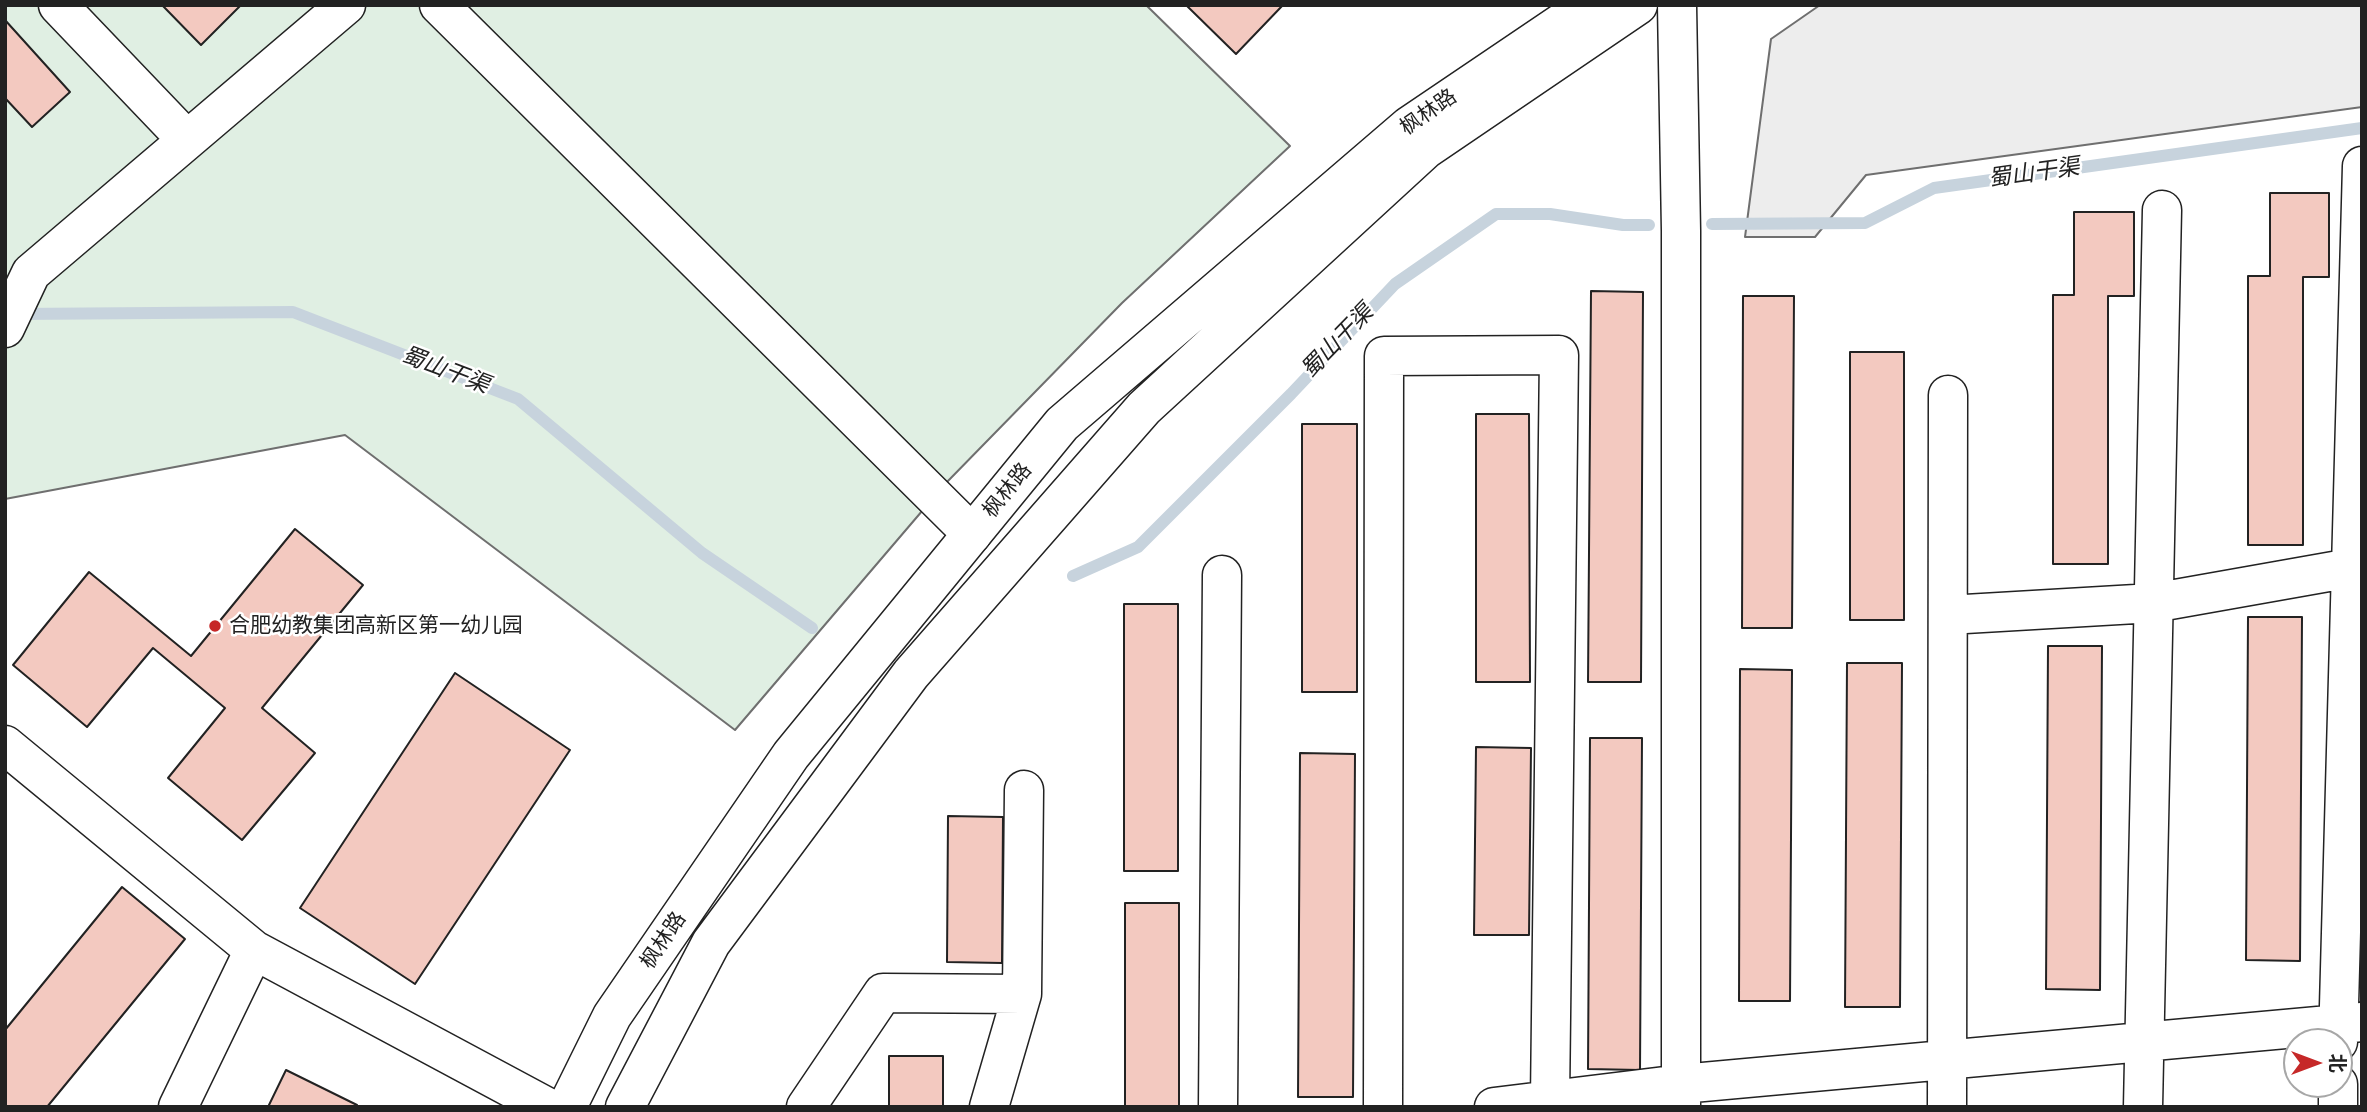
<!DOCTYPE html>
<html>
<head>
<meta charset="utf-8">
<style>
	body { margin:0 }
	#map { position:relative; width:2367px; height:1112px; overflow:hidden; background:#fff; font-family:"DM Sans","Noto Sans SC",sans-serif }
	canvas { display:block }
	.frame { position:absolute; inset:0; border:7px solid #222; pointer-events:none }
	.north { position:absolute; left:2283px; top:1028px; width:70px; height:70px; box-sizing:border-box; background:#fff; border:2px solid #a7a7a7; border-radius:50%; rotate:90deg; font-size:19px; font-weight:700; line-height:28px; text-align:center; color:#222 }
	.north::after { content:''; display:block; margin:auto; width:24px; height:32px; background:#c62828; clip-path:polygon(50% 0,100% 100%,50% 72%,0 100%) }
</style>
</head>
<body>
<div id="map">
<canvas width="2367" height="1112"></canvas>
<div class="frame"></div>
<div class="north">北</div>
</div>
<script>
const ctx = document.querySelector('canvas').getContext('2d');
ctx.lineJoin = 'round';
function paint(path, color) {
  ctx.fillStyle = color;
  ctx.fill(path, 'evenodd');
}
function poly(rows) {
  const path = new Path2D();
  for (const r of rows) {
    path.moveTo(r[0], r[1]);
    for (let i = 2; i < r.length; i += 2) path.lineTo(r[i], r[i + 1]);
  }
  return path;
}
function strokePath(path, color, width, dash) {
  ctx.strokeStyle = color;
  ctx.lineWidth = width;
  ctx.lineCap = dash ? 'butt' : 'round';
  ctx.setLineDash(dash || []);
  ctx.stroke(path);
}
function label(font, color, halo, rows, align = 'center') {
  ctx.font = font + ' "DM Sans","Noto Sans SC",sans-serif';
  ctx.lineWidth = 5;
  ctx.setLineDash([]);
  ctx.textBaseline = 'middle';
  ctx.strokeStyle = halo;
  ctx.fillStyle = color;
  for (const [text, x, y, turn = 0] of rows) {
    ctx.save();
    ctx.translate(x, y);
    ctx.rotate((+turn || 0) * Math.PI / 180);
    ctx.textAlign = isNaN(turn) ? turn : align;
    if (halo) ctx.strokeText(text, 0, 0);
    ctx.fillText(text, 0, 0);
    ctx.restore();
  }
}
const green = poly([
	[5,5,1146,5,1290,146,1122,303,946,483,735,730,345,435,5,499,5,5]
]);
paint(green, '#e0efe3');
strokePath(green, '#6f6f6f', 2);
const parking = poly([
	[1820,5,2362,5,2362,107,1866,175,1815,237,1745,237,1771,39,1820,5]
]);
paint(parking, '#ededed');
strokePath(parking, '#6f6f6f', 2);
strokePath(poly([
	[1712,224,1865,223,1934,188,2362,128],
	[16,314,293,312,518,399,702,553,812,628],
	[1073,576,1138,547,1291,394,1395,284,1496,214,1550,214,1623,225,1649,225]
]), '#c7d3dd', 12);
const building = poly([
	[162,5,241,5,201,45,162,5],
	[1186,5,1283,5,1236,54,1186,5],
	[5,20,70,92,32,127,5,98,5,20],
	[2270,193,2329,193,2329,277,2303,277,2303,545,2248,545,2248,276,2270,276,2270,193],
	[2074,212,2134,212,2134,296,2108,296,2108,564,2053,564,2053,295,2074,295,2074,212],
	[1591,291,1643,292,1641,682,1588,682,1591,291],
	[1743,296,1794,296,1792,628,1742,628,1743,296],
	[1850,352,1904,352,1904,620,1850,620,1850,352],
	[1476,414,1529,414,1530,682,1476,682,1476,414],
	[1302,424,1357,424,1357,692,1302,692,1302,424],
	[295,529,363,585,262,708,315,753,242,840,168,778,225,708,153,648,87,727,13,665,89,572,191,656,295,529],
	[1124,604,1178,604,1178,871,1124,871,1124,604],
	[2248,617,2302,617,2300,961,2246,960,2248,617],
	[2048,646,2102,646,2100,990,2046,989,2048,646],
	[1847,663,1902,663,1900,1007,1845,1007,1847,663],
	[1740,669,1792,670,1790,1001,1739,1001,1740,669],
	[455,673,570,750,415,984,300,908,455,673],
	[1590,738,1642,738,1640,1070,1588,1069,1590,738],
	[1476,747,1531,748,1529,935,1474,935,1476,747],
	[1300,753,1355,754,1353,1097,1298,1097,1300,753],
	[948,816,1003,817,1002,963,947,962,948,816],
	[122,887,185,939,47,1107,5,1107,5,1030,122,887],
	[1125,903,1179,903,1179,1107,1125,1107,1125,903],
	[889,1056,943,1056,943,1107,889,1107,889,1056],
	[286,1070,357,1105,356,1107,268,1107,286,1070]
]);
paint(building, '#f3c9c0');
strokePath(building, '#222', 2);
const minor = poly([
	[58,5,187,140],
	[439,5,972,534],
	[1677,5,1681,231,1681,1107],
	[5,328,31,273,346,5],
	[1948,615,2153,603,2362,566],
	[5,745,254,950],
	[2338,1042,2362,166],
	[178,1107,254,950,547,1107],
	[806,1107,883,993,1022,994,1024,790],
	[989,1107,1022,994],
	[1218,1107,1222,575],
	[1383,1107,1384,356,1559,355,1550,1099],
	[1494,1107,1681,1084,2362,1022],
	[1947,1107,1948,395],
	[2143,1107,2162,210],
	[2338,1107,2338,1084]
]);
const major = poly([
	[567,1107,612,1016,791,755,1062,424,1409,126,1588,5],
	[625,1107,711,943,911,674,1144,408,1426,149,1638,5]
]);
strokePath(minor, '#222', 41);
strokePath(major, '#222', 41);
strokePath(minor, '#fff', 38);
strokePath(major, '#fff', 38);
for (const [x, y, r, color] of [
	[215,626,7,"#c62828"]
]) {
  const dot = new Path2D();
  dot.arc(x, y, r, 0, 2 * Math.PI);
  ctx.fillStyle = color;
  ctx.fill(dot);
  strokePath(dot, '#fff', 2.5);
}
label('21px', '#222', '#fff', [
	["枫林路",1429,113,-35],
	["枫林路",1008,491,-51],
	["枫林路",664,941,-56]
]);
label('21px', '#222', '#fff', [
	["合肥幼教集团高新区第一幼儿园",229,626]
], 'left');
label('italic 23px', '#222', '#fff', [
	["蜀山干渠",2034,174,-8],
	["蜀山干渠",1338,342,-46],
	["蜀山干渠",445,371,21]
]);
</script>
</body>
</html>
